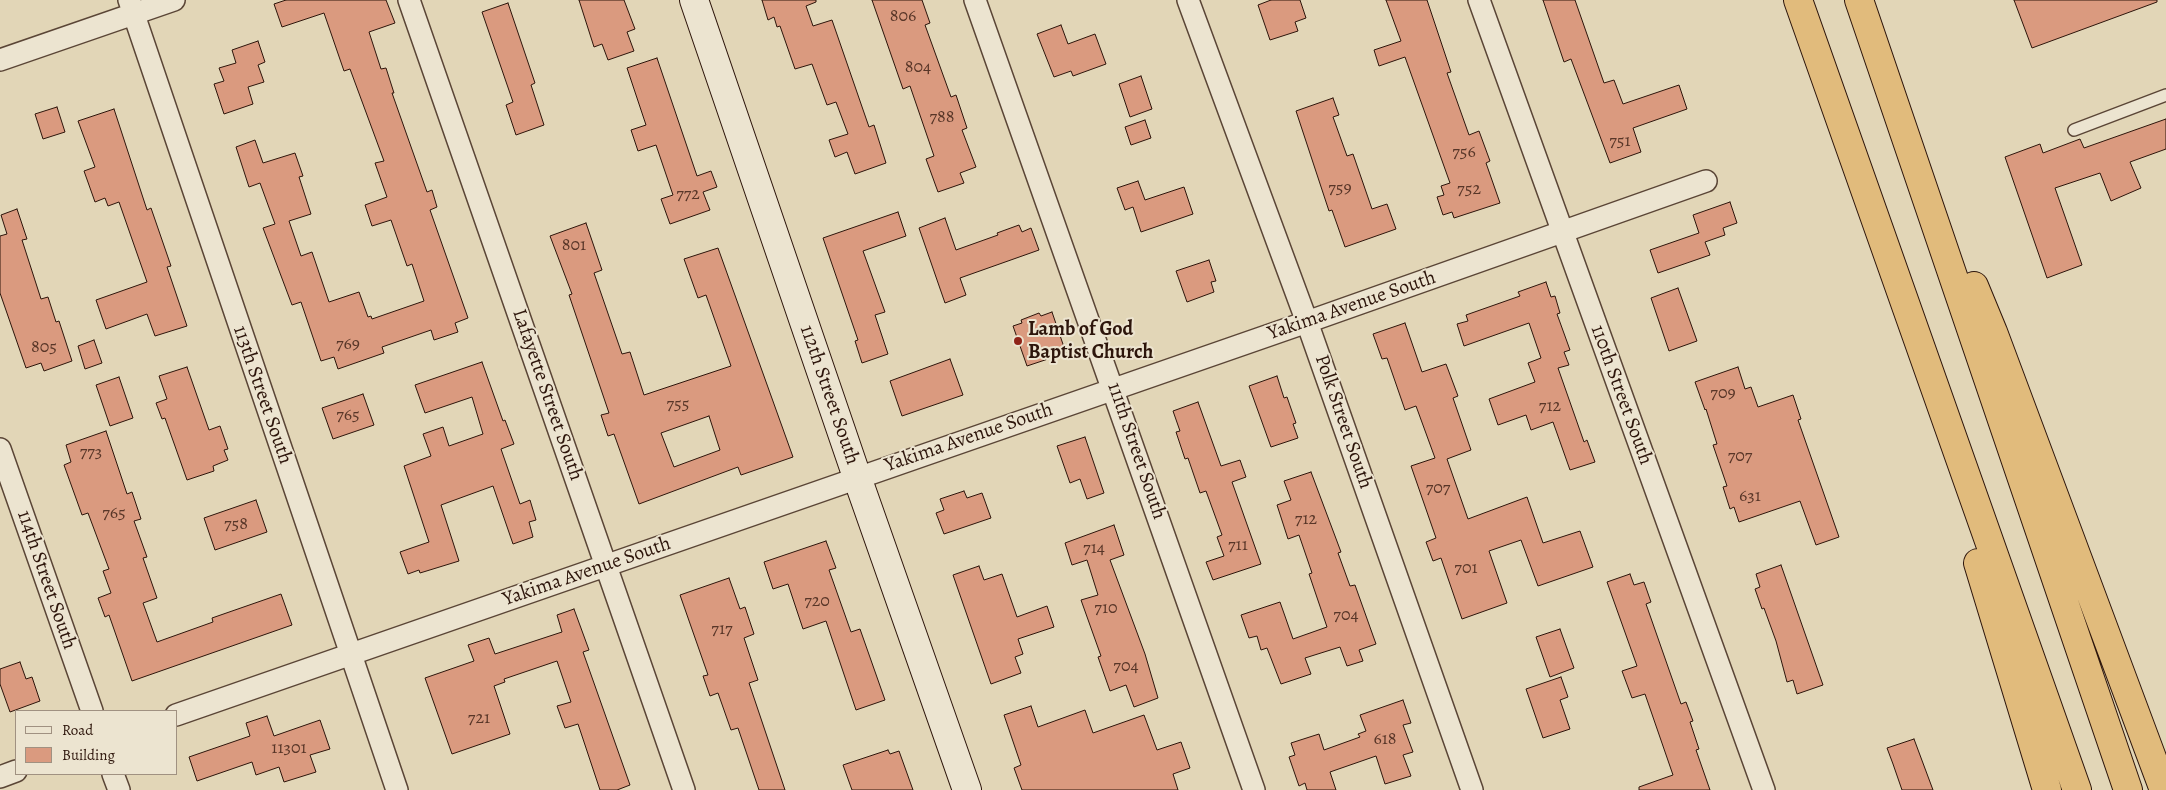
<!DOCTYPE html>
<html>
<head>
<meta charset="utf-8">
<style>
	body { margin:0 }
	#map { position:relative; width:2166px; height:790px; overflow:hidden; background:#e2d6b7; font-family:Alegreya,serif }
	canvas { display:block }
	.legend { position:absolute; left:15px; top:710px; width:162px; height:65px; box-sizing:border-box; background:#ece4d0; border:1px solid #a09181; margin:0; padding:6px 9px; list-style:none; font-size:15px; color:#2d150b }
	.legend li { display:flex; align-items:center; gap:10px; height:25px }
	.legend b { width:25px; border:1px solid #a09181 }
</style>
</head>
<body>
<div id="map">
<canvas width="2166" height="790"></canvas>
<ul class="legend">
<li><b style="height:6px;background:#ece4d0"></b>Road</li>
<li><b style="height:14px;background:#da9a7f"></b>Building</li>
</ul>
</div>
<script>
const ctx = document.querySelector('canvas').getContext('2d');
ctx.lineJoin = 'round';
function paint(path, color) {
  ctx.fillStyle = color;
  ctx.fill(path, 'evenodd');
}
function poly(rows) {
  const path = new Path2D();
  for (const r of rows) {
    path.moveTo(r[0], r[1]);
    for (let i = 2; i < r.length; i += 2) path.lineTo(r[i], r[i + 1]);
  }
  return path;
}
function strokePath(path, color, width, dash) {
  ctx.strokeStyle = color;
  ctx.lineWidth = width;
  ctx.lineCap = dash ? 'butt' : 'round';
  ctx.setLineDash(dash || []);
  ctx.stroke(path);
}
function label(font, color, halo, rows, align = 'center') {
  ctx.font = font + ' Alegreya,serif';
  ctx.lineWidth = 4;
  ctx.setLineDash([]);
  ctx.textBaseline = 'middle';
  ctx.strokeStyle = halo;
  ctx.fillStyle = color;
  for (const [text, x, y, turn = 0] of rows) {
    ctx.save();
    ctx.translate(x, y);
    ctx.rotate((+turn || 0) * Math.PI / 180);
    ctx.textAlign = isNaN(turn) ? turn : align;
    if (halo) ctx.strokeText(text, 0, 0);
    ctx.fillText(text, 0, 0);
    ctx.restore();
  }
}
const building = poly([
	[286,0,386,0,395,23,369,32,381,69,386,68,394,93,392,93,427,192,432,190,437,207,430,210,468,318,455,323,458,332,434,340,431,330,382,347,384,353,338,369,334,357,321,361,301,302,292,305,263,228,275,224,260,183,249,187,236,147,255,140,263,163,295,153,303,176,299,177,311,214,289,221,301,256,312,252,329,302,359,292,368,317,371,316,372,319,424,301,412,264,407,266,391,220,372,226,365,205,387,197,375,163,384,161,350,69,344,71,324,13,282,27,274,4,286,0],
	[579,0,624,0,635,29,627,32,634,51,608,60,602,44,594,47,579,0],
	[762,0,816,0,816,2,806,6,813,26,832,20,869,127,874,125,886,163,855,174,847,152,835,157,829,140,848,134,836,102,827,105,812,64,795,69,780,26,777,27,774,17,768,20,762,0],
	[872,0,922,0,930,23,925,25,951,97,956,95,967,128,962,130,976,167,960,173,964,183,938,192,926,159,934,156,910,86,903,89,872,0],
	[1271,0,1300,0,1306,18,1295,22,1298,31,1270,40,1258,5,1271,0],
	[1386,0,1427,0,1451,72,1447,73,1469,135,1479,131,1490,161,1486,163,1500,203,1454,218,1452,212,1443,215,1437,197,1444,195,1441,186,1450,183,1405,57,1379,66,1374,50,1401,41,1386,0],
	[1543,0,1575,0,1604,83,1614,80,1623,104,1679,85,1687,109,1633,128,1641,152,1610,163,1571,59,1564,62,1543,0],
	[2014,0,2157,0,2157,2,2032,48,2014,0],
	[508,3,535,83,531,85,544,125,516,135,506,105,513,102,482,12,508,3],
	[1061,25,1068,44,1095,34,1106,64,1073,76,1071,71,1054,77,1037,34,1061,25],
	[258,41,265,62,258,65,264,82,248,87,253,104,224,114,214,84,224,81,219,68,236,63,232,50,258,41],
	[657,58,697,176,711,171,717,187,703,192,710,210,670,224,661,199,673,195,656,145,638,151,631,130,646,125,627,68,657,58],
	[1141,76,1152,109,1130,117,1119,84,1141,76],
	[1333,98,1339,115,1333,117,1347,156,1353,154,1372,209,1387,204,1396,229,1345,247,1332,210,1329,211,1296,111,1333,98],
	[57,107,65,132,43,139,35,114,57,107],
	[114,109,147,210,151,208,171,266,167,267,187,326,155,336,147,314,106,329,96,300,147,282,119,202,108,206,105,198,95,202,84,171,95,167,78,121,114,109],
	[2166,119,2166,149,2130,162,2141,188,2111,201,2100,173,2055,188,2082,265,2047,278,2005,157,2040,144,2043,153,2080,139,2084,148,2166,119],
	[1145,120,1151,138,1131,145,1125,127,1145,120],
	[1138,181,1145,200,1184,187,1193,214,1141,232,1133,207,1125,210,1117,188,1138,181],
	[1730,202,1737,223,1723,228,1725,235,1705,242,1710,255,1658,273,1650,250,1699,233,1693,215,1730,202],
	[17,209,27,239,22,240,41,299,48,297,56,322,59,321,72,361,44,371,41,363,26,368,0,293,0,236,7,234,1,215,17,209],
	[898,212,906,236,863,251,885,312,875,315,888,354,862,363,855,341,858,340,823,238,898,212],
	[945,218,956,250,998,235,997,233,1019,225,1022,232,1031,228,1039,250,960,278,966,295,945,303,919,228,945,218],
	[586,223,602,270,594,273,622,354,630,352,644,395,731,366,706,295,698,298,684,259,718,248,793,457,741,475,738,467,639,504,614,434,608,436,601,415,609,413,569,295,572,294,550,236,586,223],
	[709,416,720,450,674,467,661,433,709,416],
	[1209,260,1216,281,1211,282,1214,292,1187,302,1176,271,1209,260],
	[1546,282,1551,297,1555,296,1560,313,1557,314,1570,350,1564,352,1569,365,1558,368,1584,442,1587,440,1595,462,1570,470,1553,422,1531,430,1526,415,1498,425,1489,399,1535,382,1528,363,1541,358,1529,323,1464,346,1457,324,1468,321,1466,315,1520,296,1518,292,1546,282],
	[1678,288,1697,341,1669,351,1651,298,1678,288],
	[1052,312,1066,353,1027,366,1013,326,1022,323,1021,320,1039,313,1041,316,1052,312],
	[1405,323,1422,372,1446,364,1458,396,1453,398,1471,450,1447,459,1468,519,1527,497,1543,543,1580,531,1593,567,1538,586,1521,540,1489,551,1507,603,1462,619,1441,558,1433,561,1426,542,1436,538,1411,466,1435,458,1416,406,1405,410,1387,358,1382,359,1373,334,1405,323],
	[94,340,102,363,85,369,78,346,94,340],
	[950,359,963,395,902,416,890,381,950,359],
	[482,362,503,421,505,420,514,444,501,449,520,504,530,500,536,520,529,522,533,537,513,544,493,486,441,505,459,561,420,573,419,570,408,574,400,552,429,542,404,466,431,456,423,434,443,427,449,446,483,434,472,397,425,413,415,385,482,362],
	[187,367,209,430,220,426,228,449,224,450,228,460,213,466,214,471,187,480,165,418,162,419,156,403,167,399,159,376,187,367],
	[1738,367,1745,389,1751,387,1758,407,1793,395,1801,419,1798,420,1839,537,1816,545,1800,501,1739,522,1734,507,1730,509,1723,487,1727,486,1713,445,1717,444,1706,409,1705,410,1695,382,1738,367],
	[1277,376,1284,398,1287,397,1296,423,1293,424,1298,438,1271,447,1249,386,1277,376],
	[119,377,133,418,110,426,96,385,119,377],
	[363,394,374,425,333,439,322,408,363,394],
	[1198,402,1221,466,1240,460,1246,477,1232,482,1261,564,1213,580,1206,562,1224,556,1217,537,1222,535,1206,491,1200,493,1188,458,1185,459,1176,432,1180,431,1173,411,1198,402],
	[106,431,127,494,132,492,141,519,134,521,147,557,143,558,157,598,143,603,157,642,213,622,212,618,281,594,292,625,132,681,109,615,105,617,98,598,111,593,103,571,109,569,88,513,82,515,64,465,71,462,66,445,106,431],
	[1085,437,1104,493,1087,499,1080,479,1070,483,1057,446,1085,437],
	[1311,472,1341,552,1338,553,1350,586,1355,585,1376,644,1359,650,1363,661,1347,666,1340,647,1305,658,1311,674,1281,684,1267,648,1261,650,1257,636,1249,638,1241,615,1280,602,1293,639,1327,627,1309,574,1312,573,1299,535,1288,539,1277,505,1291,500,1284,481,1311,472],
	[964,491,967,498,982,493,991,518,944,534,936,513,944,510,940,499,964,491],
	[256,500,267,532,215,550,204,518,256,500],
	[1114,525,1124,555,1110,560,1145,654,1158,698,1134,707,1126,685,1110,691,1098,657,1101,656,1081,600,1098,595,1087,560,1072,565,1065,543,1114,525],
	[826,541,836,568,829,570,851,632,860,629,885,700,856,710,826,621,803,629,788,584,773,589,764,562,826,541],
	[1781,565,1823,685,1797,694,1793,680,1787,682,1776,641,1764,608,1762,609,1755,589,1760,587,1756,574,1781,565],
	[979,566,984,580,1002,574,1017,617,1047,606,1054,627,1018,639,1023,654,1015,657,1021,673,991,684,953,575,979,566],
	[1630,574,1634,585,1644,582,1651,602,1646,604,1681,704,1686,702,1693,721,1690,722,1699,749,1696,750,1710,790,1639,790,1639,787,1673,775,1645,694,1632,698,1622,671,1637,666,1607,582,1630,574],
	[729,578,740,609,745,607,754,634,744,638,758,680,749,683,785,790,759,790,738,728,731,730,718,693,710,696,703,676,708,675,680,595,729,578],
	[574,609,589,650,583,652,630,785,617,790,600,790,578,724,565,728,557,706,571,702,557,661,504,679,505,682,494,686,510,734,452,754,425,678,474,661,468,645,489,638,495,654,562,632,557,615,574,609],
	[1560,629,1574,668,1550,677,1536,637,1560,629],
	[20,662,26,679,32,677,40,701,10,712,0,684,0,669,20,662],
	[1561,677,1568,697,1560,700,1570,729,1543,738,1526,689,1561,677],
	[1403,700,1411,723,1403,725,1413,752,1403,755,1411,776,1385,784,1376,756,1330,772,1336,790,1307,790,1305,783,1299,786,1289,757,1295,755,1291,743,1319,734,1324,750,1360,737,1358,734,1366,731,1360,715,1403,700],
	[1031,706,1038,727,1085,710,1093,733,1144,715,1157,750,1181,742,1190,768,1173,774,1178,790,1022,790,1014,768,1021,765,1004,715,1031,706],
	[267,716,274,736,320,720,330,749,310,755,316,772,284,782,279,767,256,775,252,762,197,781,189,757,250,736,246,723,267,716],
	[1914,739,1933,790,1902,790,1893,764,1887,748,1914,739],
	[888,750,890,754,899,751,913,790,852,790,843,765,888,750]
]);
paint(building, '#da9a7f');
strokePath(building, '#2d150b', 1);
const service = poly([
	[2074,130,2166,95]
]);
const minor = poly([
	[129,0,397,790],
	[409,0,684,790],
	[975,0,1254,790],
	[1188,0,1307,322,1472,790],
	[1479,0,1764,790],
	[0,60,174,0],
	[0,449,92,711],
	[176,715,1307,322,1706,181],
	[113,774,119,790],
	[0,777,16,771]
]);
const secondary = poly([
	[694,0,857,477,967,790]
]);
const motorway = poly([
	[1798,0,2077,790],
	[1859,0,2128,790],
	[1974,286,1993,332,2164,790],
	[1978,563,2047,790]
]);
strokePath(service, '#5a4536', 14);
strokePath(minor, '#5a4536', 24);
strokePath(secondary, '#2d150b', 30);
strokePath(motorway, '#2d150b', 30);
strokePath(service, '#ece4d0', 11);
strokePath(minor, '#ece4d0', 21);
strokePath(secondary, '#ece4d0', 28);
strokePath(motorway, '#e1bb7c', 28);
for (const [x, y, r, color] of [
	[1018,341,5,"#8f2418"]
]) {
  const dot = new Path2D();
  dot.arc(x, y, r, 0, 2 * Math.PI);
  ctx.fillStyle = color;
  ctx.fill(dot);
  strokePath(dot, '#ece4d0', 2);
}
label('18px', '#583628', null, [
	["806",903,17],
	["804",918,68],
	["788",942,118],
	["751",1620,142],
	["756",1464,153],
	["759",1340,189],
	["752",1469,190],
	["772",688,195],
	["801",574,246],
	["769",348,345],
	["805",44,348],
	["709",1723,394],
	["755",678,405],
	["712",1550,407],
	["765",348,416],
	["773",91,453],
	["707",1740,457],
	["707",1438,489],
	["631",1750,497],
	["765",114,514],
	["712",1306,520],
	["758",236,525],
	["711",1238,546],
	["714",1094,549],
	["701",1466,569],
	["720",817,602],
	["710",1106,609],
	["704",1346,616],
	["717",722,630],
	["704",1126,667],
	["721",479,719],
	["618",1385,740],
	["11301",289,749]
]);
label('20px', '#2d150b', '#ece4d0', [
	["Yakima Avenue South",1352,306,-19],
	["113th Street South",262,395,71],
	["Lafayette Street South",547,395,71],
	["112th Street South",829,395,71],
	["110th Street South",1621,395,70],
	["Polk Street South",1343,422,71],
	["Yakima Avenue South",969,438,-19],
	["111th Street South",1136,451,71],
	["Yakima Avenue South",587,572,-19],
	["114th Street South",46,580,71]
]);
label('bold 20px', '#2d150b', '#ece4d0', [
	["Lamb of God",1028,330],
	["Baptist Church",1028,353]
], 'left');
</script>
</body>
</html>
